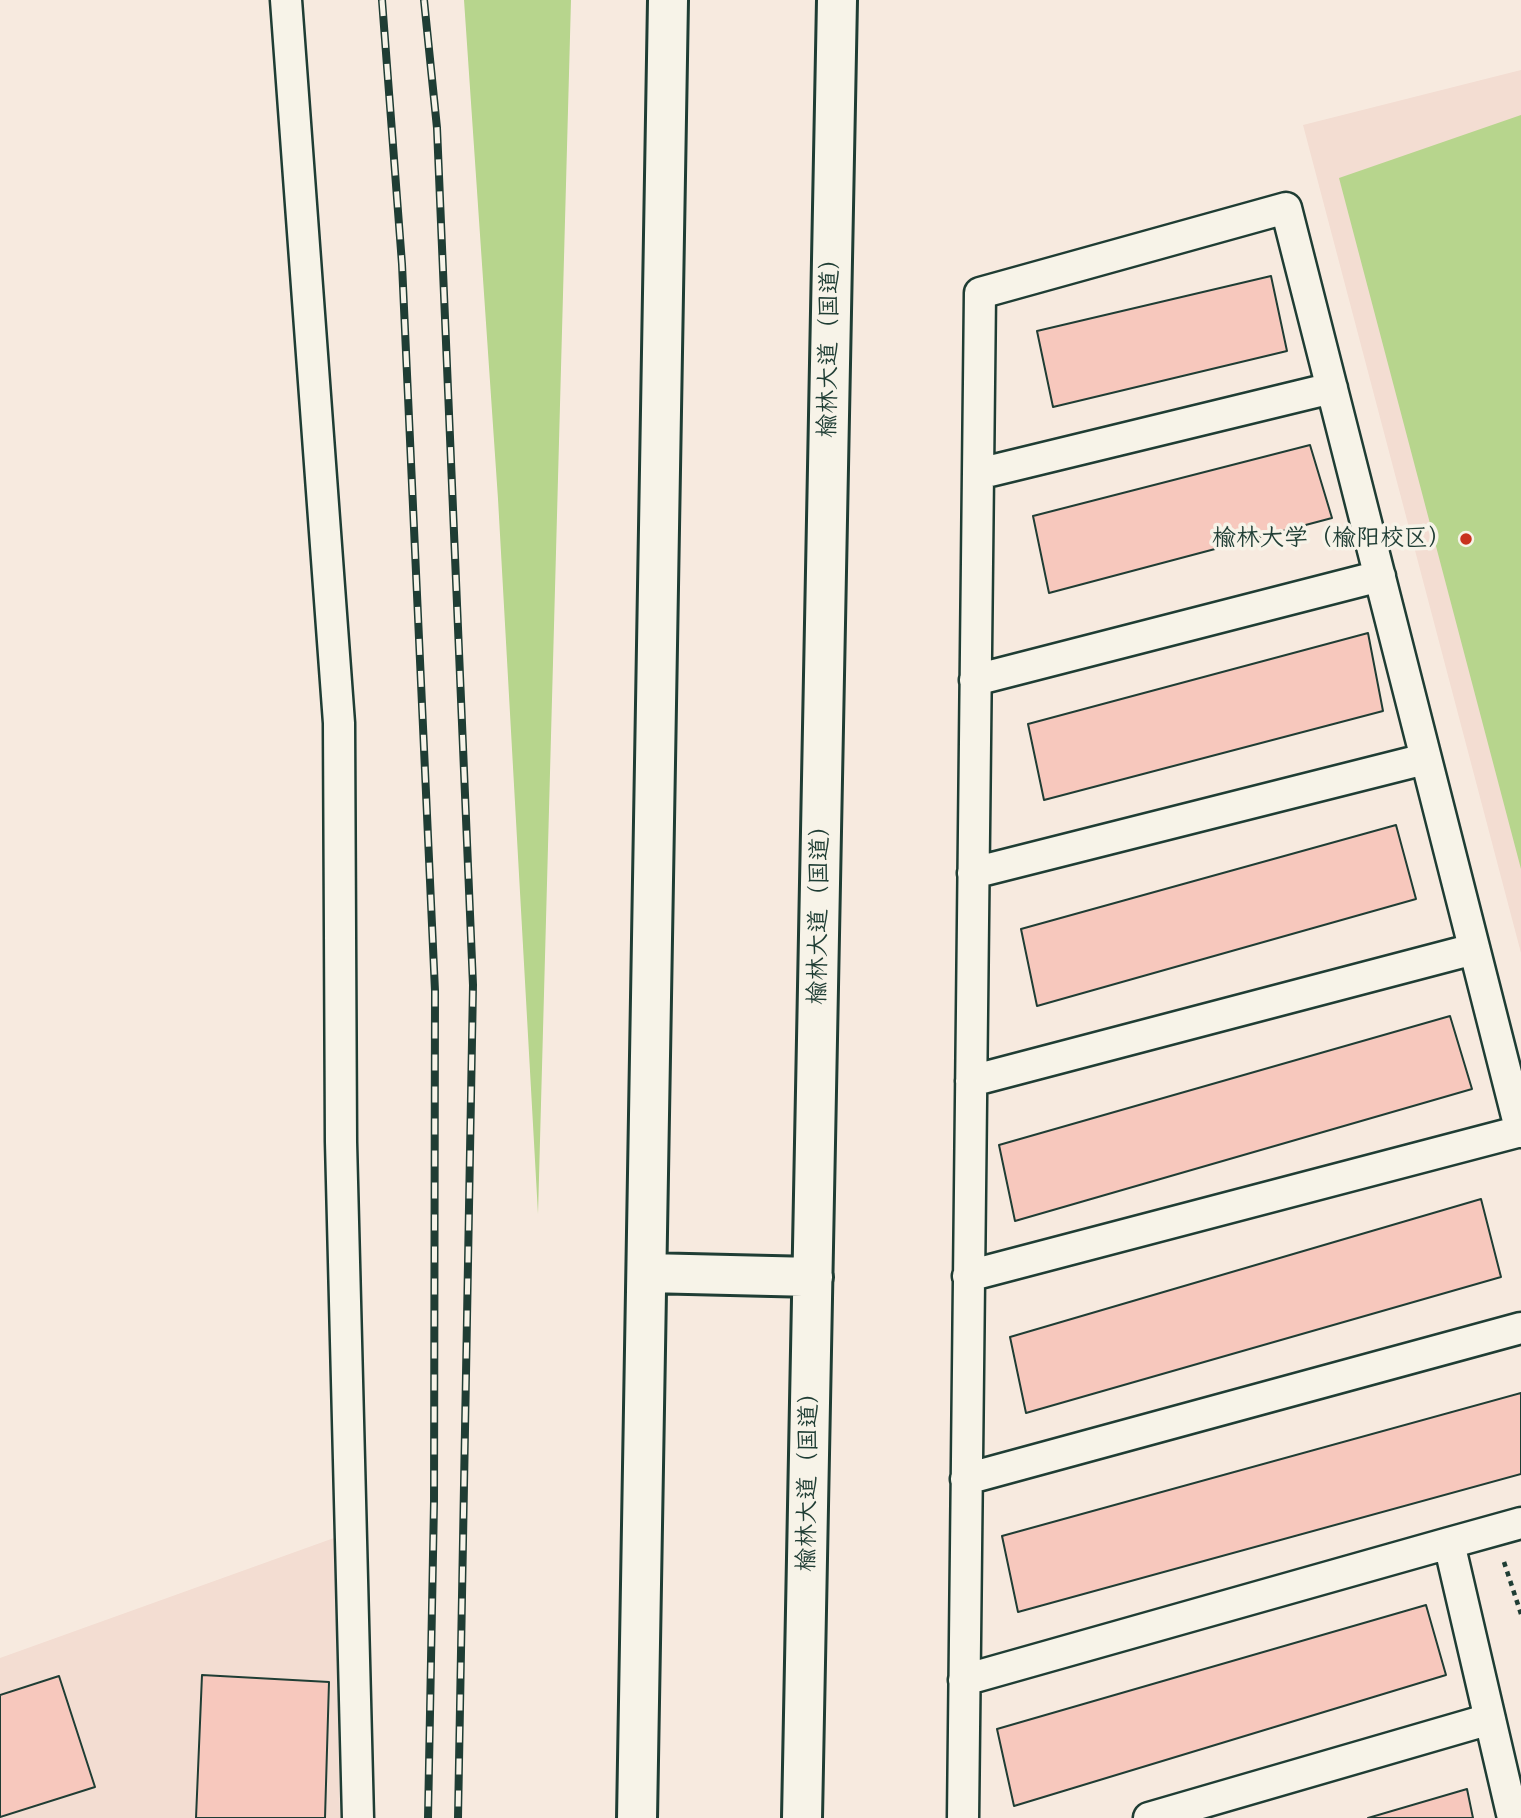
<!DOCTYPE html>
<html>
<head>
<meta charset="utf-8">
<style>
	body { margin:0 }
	canvas { display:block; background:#f7eadf }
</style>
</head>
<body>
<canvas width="1521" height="1818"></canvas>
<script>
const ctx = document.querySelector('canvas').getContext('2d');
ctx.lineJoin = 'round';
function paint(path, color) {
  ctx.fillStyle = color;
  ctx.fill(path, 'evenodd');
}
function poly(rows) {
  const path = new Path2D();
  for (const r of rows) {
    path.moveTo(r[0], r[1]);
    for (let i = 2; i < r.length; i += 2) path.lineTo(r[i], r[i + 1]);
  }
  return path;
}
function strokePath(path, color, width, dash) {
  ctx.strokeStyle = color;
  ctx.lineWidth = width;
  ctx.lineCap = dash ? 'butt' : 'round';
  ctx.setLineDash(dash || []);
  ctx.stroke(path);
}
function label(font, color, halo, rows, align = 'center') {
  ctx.font = font + ' Itim,"LXGW WenKai TC",sans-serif';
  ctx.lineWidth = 7;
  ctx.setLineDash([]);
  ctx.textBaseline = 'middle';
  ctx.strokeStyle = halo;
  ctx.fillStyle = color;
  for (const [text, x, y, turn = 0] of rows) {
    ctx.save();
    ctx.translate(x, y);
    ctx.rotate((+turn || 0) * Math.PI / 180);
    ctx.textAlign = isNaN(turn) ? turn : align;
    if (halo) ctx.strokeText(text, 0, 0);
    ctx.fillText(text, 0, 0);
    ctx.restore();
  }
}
paint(poly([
	[1521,70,1521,953,1303,125],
	[334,1538,340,1818,0,1818,0,1658]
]), '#f3ddd2');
paint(poly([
	[464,0,571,0,538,1214,498,499],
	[1521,115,1521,869,1339,178]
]), '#b7d58d');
const building = poly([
	[1271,276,1287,351,1053,407,1037,331,1271,276],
	[1310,445,1332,518,1049,593,1033,516,1310,445],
	[1368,633,1383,711,1044,800,1028,724,1368,633],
	[1396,825,1416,899,1037,1006,1021,929,1396,825],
	[1450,1016,1472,1089,1015,1221,999,1145,1450,1016],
	[1481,1199,1501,1277,1026,1413,1010,1337,1481,1199],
	[1521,1393,1521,1474,1018,1612,1002,1536,1521,1393],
	[1426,1605,1446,1675,1014,1806,997,1729,1426,1605],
	[202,1675,329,1682,325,1818,196,1818,202,1675],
	[59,1676,95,1787,0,1817,0,1695,59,1676],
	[1467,1789,1473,1818,1368,1818,1467,1789]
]);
paint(building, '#f7c8bd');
strokePath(building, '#1f3d34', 2);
const minor = poly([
	[286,0,339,723,341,1142,358,1818],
	[978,474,1332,388],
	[975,680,1380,576],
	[973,873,1425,759],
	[971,1081,1474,949],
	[968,1276,1521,1131],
	[966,1479,1521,1328],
	[964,1680,1449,1543],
	[963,1818,980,293,1286,208,1521,1132],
	[1149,1818,1490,1719],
	[1513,1818,1449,1543,1521,1523]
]);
const trunk = poly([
	[647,1273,813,1277],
	[637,1818,668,0],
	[802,1818,837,0]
]);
strokePath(minor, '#1f3d34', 35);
strokePath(trunk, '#1f3d34', 44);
strokePath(poly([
	[1504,1562,1521,1614]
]), '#1f3d34', 4.5, [5, 5]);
strokePath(minor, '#f7f3e8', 30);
strokePath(trunk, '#f7f3e8', 38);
const rail = poly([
	[382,0,402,264,435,991,434,1502,428,1818],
	[424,0,437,128,473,985,458,1818]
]);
strokePath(rail, '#1f3d34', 8);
strokePath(rail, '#f7f3e8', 5, [16]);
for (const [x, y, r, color] of [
	[1466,539,7,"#c8321e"]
]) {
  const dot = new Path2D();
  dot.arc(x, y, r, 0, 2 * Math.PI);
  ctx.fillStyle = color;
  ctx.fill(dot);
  strokePath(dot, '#f7f3e8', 2.5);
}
label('24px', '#1f3d34', '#f7f3e8', [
	["榆林大道（国道）",830,342,-89],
	["榆林大道（国道）",820,909,-89],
	["榆林大道（国道）",809,1476,-89]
]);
label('24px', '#1f3d34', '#f7f3e8', [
	["榆林大学（榆阳校区）",1452,539]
], 'right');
</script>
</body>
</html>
